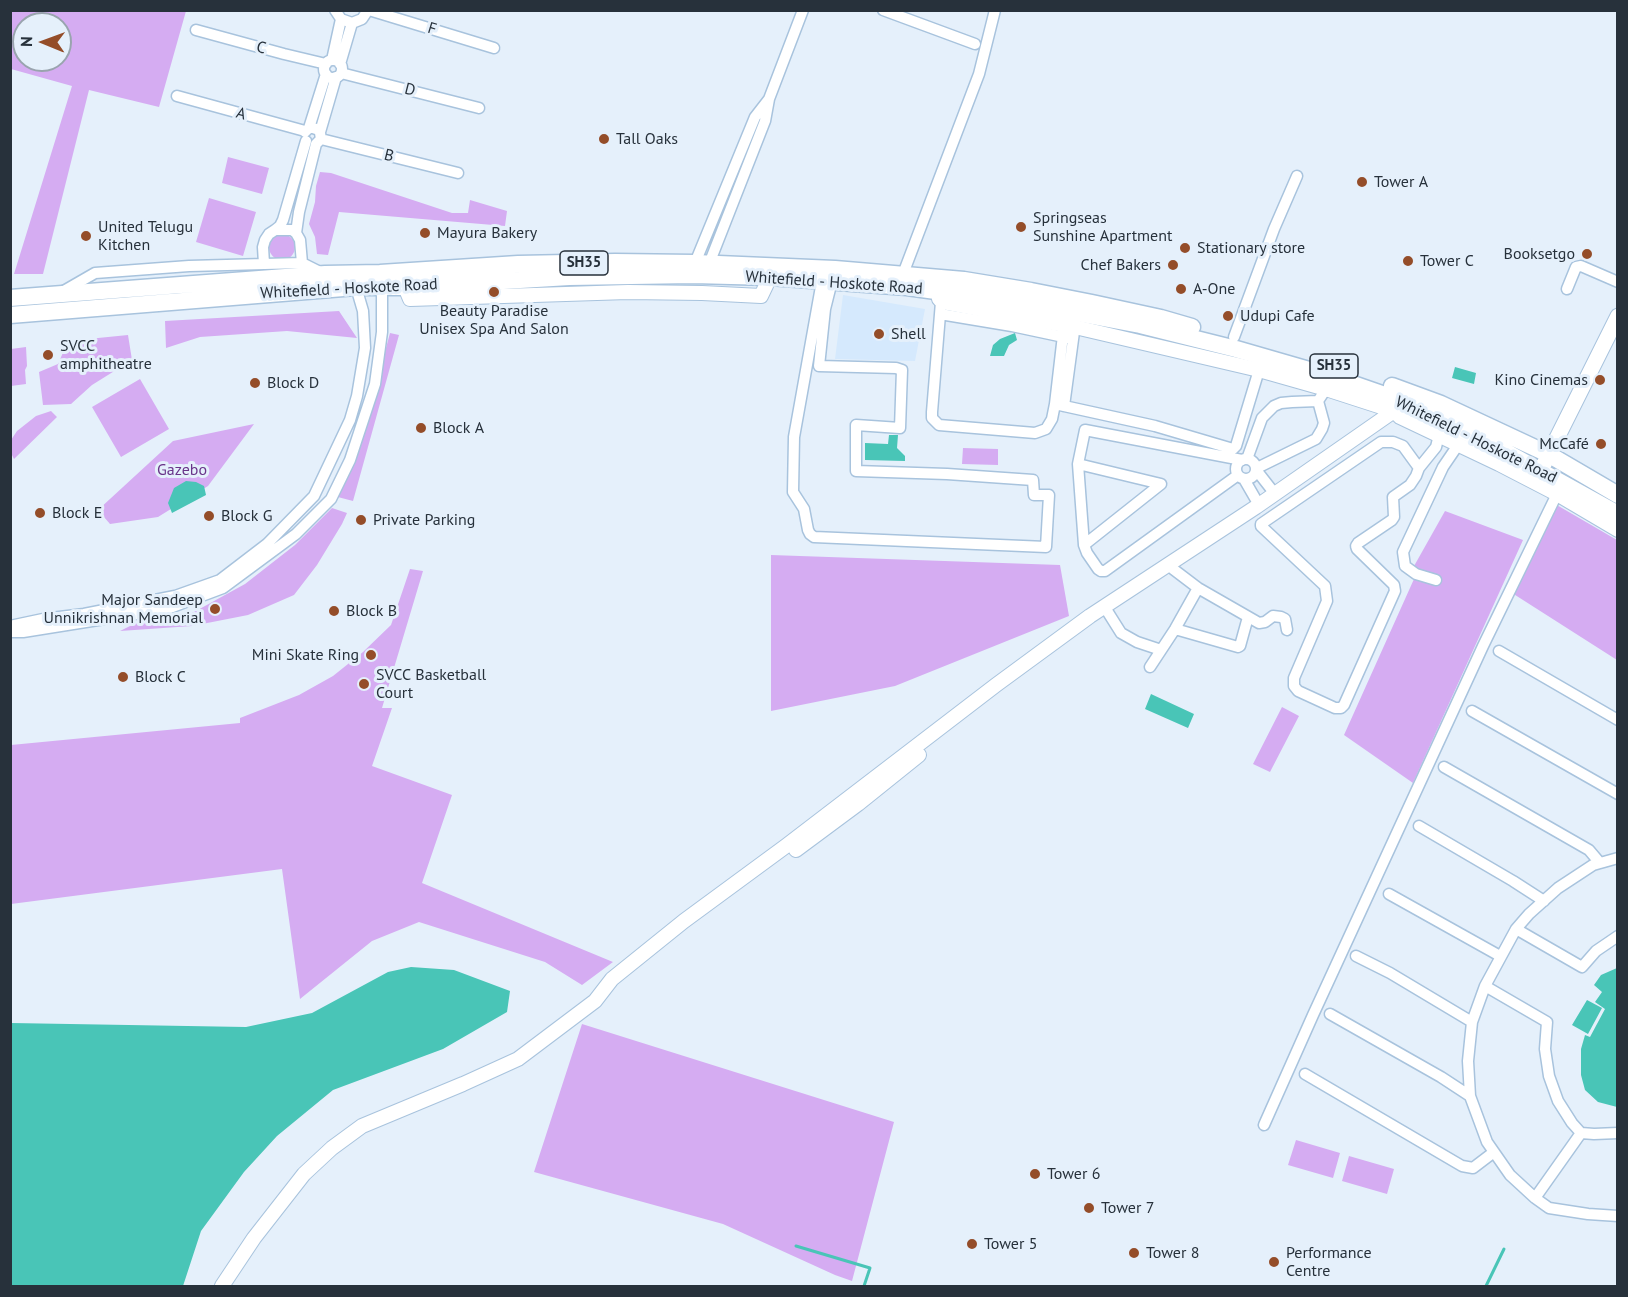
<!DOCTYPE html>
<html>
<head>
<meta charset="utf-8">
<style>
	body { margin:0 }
	#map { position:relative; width:1628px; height:1297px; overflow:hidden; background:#e5f0fb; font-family:"PT Sans",sans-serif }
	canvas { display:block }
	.frame { position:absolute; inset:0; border:12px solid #27313b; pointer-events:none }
	.north { position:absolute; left:12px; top:12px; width:60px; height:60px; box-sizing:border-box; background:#e5f0fb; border:2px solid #99a4ae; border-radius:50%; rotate:271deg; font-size:16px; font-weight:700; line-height:24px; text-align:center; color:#27313b }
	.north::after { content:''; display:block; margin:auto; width:21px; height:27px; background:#944d29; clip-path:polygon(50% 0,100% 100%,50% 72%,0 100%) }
</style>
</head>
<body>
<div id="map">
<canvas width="1628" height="1297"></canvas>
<div class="frame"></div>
<div class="north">N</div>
</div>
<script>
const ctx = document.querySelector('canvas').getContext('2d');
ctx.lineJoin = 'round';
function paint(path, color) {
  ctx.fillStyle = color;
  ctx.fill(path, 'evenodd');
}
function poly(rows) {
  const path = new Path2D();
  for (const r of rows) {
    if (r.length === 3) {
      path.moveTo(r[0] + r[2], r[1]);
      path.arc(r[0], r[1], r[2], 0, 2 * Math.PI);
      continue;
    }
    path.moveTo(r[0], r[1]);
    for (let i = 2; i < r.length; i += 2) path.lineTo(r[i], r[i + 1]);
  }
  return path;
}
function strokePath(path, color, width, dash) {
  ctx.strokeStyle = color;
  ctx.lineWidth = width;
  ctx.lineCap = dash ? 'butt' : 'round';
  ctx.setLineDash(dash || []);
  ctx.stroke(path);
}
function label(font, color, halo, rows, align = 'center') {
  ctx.font = font + ' "PT Sans",sans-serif';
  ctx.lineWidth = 6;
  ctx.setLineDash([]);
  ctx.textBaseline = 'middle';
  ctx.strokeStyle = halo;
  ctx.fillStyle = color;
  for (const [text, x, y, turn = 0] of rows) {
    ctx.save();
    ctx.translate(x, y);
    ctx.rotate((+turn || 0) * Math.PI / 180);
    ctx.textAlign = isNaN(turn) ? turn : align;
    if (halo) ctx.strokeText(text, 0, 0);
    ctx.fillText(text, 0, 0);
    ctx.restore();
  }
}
paint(poly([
	[843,295,925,309,915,361,835,359]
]), '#d5e9fd');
paint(poly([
	[10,11,186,11,159,107,89,90,43,274,14,274,72,86,11,69],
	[24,24,60,24,60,60,24,60],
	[228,157,269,168,262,194,222,183],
	[320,172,331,173,452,213,468,213,470,200,507,211,505,226,339,212,328,255,317,254,315,237,309,224,315,202,316,186],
	[209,198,256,212,243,256,196,242],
	[282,247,13],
	[339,311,357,338,287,331,200,337,166,348,165,321],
	[390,333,399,335,353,501,334,496,371,404],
	[128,335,132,360,92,385,71,404,43,405,39,372,58,364,68,341],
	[26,347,27,366,25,370,26,384,11,386,11,349],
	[140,379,169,429,121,457,92,407],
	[51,411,57,417,14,459,11,453,11,440,17,431,36,416],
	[254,424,208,486,158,517,110,524,98,510,173,441],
	[963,448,998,449,998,465,962,464],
	[1555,504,1617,540,1617,660,1512,593],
	[332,508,347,513,342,524,317,565,294,595,248,615,192,626,120,631,134,624,194,612,245,584,295,545],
	[1445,511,1523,540,1413,783,1344,735,1414,579,1409,575],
	[771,555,1060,565,1069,616,895,686,771,711],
	[410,569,423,571,382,708,392,708,372,766,452,795,422,883,613,962,582,985,545,962,419,922,372,941,300,999,282,869,11,904,11,745,240,723,240,718,299,695,333,676,363,652,391,625],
	[1282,707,1299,716,1270,772,1253,764],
	[582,1024,894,1122,852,1281,835,1275,723,1224,534,1172],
	[1296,1140,1340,1153,1333,1178,1288,1165],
	[1349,1156,1394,1169,1387,1194,1342,1181]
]), '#d5acf2');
paint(poly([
	[1015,333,1017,340,1009,345,1004,356,990,356,993,345,1000,339],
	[1455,367,1476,373,1474,384,1452,378],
	[889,435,898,435,897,448,905,456,905,461,865,460,865,443,888,444],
	[186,481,196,482,204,486,206,495,172,513,168,503,174,488],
	[1151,694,1194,714,1188,728,1145,709],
	[411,967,454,970,510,991,507,1012,443,1049,333,1090,277,1136,244,1172,201,1231,183,1286,11,1286,11,1023,246,1027,312,1013,388,972],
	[1617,968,1618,1107,1617,1107,1598,1102,1585,1090,1581,1075,1581,1049,1585,1035,1590,1037,1605,1009,1595,1002,1602,992,1594,985,1601,975],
	[1587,1000,1602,1008,1588,1034,1572,1025]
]), '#49c5b7');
strokePath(poly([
	[796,1246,870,1268,864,1286],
	[1486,1286,1504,1249]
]), '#49c5b7', 3);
const minor = poly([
	[335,10,341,19,352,23,362,19,368,10],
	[369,10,494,48],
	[883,10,975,44],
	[196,30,284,54,326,64],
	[332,60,341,19],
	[333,69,9],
	[340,64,352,23],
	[341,73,479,108],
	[177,96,305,131],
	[305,132,309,128,326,74],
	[320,132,336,77],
	[321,139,458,173],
	[275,230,280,226,283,220,306,141],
	[296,233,299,212,316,144,321,139,320,133,319,130,313,128,309,128],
	[695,263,755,117,769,99],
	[264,264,263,247,265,240,269,234,275,230,292,230,296,233,300,240,302,263,322,273],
	[709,264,765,121,769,99,803,10],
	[903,274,979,74,995,10],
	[822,281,794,437,793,492,804,509,808,530,810,534,814,537,1046,547,1049,495,1034,495,1033,480,947,474,856,471,856,425,900,428,902,370,896,368,819,366,825,309,832,281],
	[1567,289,1576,267,1581,266,1618,282],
	[62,292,95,273,189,266,302,263],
	[941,302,932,412,932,418,939,425,1035,433,1046,429,1052,419,1055,404,1065,318],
	[940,314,1012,326,1073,339],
	[1234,337,1274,229,1297,176],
	[1055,404,1155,426,1233,449,1236,446,1259,370],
	[1064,406,1074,332],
	[1246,469,10],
	[1247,459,1262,418,1274,406,1281,403,1292,402,1318,401,1326,389],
	[1078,464,1161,484,1084,545],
	[1257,468,1316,439,1322,429,1324,423,1318,401],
	[1419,468,1403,446,1393,442,1381,442,1261,524,1261,526,1325,586,1327,601,1294,678,1294,686,1298,691,1335,708,1341,708,1344,705,1395,591,1394,585,1357,549,1356,546,1358,543,1392,520,1394,517,1393,497,1410,485,1416,476,1419,468,1436,447,1439,435],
	[1257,471,1275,494],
	[1238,475,1105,571,1101,571,1098,569,1087,553,1084,545,1078,464,1085,430,1242,460],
	[1244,479,1259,505],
	[1169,563,1173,569,1198,588,1259,623,1265,622,1273,616,1281,617,1285,619,1287,630],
	[1436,580,1416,574,1405,566,1403,552,1443,467,1458,445],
	[1104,606,1121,633,1137,642,1161,650],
	[10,626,43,619,84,614,175,596,220,580,267,544,314,496,350,420,357,396,365,348,363,311,356,287],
	[1175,629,1238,647,1240,646,1248,617],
	[10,632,23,632,167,609,223,588,296,534,331,499,350,460,375,384,382,332,382,287],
	[1499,651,1618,720],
	[1150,667,1175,629,1198,588],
	[1472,711,1618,794],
	[1444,767,1589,850,1600,863],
	[1419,826,1513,881,1544,901],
	[1389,894,1500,956],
	[1516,929,1582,967,1596,951,1618,936],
	[1356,956,1390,973,1472,1022],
	[1485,986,1547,1022,1545,1049,1549,1076,1558,1101,1572,1123,1581,1133,1594,1134,1618,1133],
	[1330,1014,1441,1077,1470,1096],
	[1305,1074,1462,1166,1473,1168,1494,1152],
	[1264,1125,1313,1015,1483,646,1557,494],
	[1581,1133,1535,1198,1510,1175,1487,1142,1470,1096,1468,1061,1472,1022,1485,986,1516,929,1529,914,1558,888,1593,865,1618,858],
	[1535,1198,1549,1208,1588,1214,1618,1216]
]);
const tertiary = poly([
	[405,287,410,299,628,292,702,293,761,296,770,277],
	[938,291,939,299,943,302,1075,327,1259,370,1326,389,1394,411,1400,417,1499,464,1557,494,1618,530],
	[796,850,858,804,919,755],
	[222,1286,254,1238,304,1174,332,1148,362,1126,463,1084,518,1059,595,1001,612,979,684,921,786,846,996,685,1090,616,1256,507,1394,411,1405,402,1409,396]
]);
const secondary = poly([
	[1544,464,1618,316]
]);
const primary = poly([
	[10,298,325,274,380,273,518,264,615,262,695,263,835,269,964,280,1031,291,1092,303,1161,318,1192,327],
	[10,315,356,287,405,287,569,277,693,275,770,277,907,287,1029,304,1140,325,1236,349,1333,377,1405,402,1508,453,1618,514],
	[1392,386,1441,404,1548,454,1618,495]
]);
strokePath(minor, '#a8c3dd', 13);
strokePath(tertiary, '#a8c3dd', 16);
strokePath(secondary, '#a8c3dd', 17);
strokePath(primary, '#a8c3dd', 19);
strokePath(minor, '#fff', 10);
strokePath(tertiary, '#fff', 14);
strokePath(secondary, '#fff', 15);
strokePath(primary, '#fff', 16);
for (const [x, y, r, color] of [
	[604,139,6,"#944d29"],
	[1362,182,6,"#944d29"],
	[1021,227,6,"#944d29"],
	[425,233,6,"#944d29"],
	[86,236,6,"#944d29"],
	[1185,248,6,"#944d29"],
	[1587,254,6,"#944d29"],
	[1408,261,6,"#944d29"],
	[1173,265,6,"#944d29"],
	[1181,289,6,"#944d29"],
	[494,292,6,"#944d29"],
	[1228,316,6,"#944d29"],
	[879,334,6,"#944d29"],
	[48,355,6,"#944d29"],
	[1600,380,6,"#944d29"],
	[255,383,6,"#944d29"],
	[421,428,6,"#944d29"],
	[1601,444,6,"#944d29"],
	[40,513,6,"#944d29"],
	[209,516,6,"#944d29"],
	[361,520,6,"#944d29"],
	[215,609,6,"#944d29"],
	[334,611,6,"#944d29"],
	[371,655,6,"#944d29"],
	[123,677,6,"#944d29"],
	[364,684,6,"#944d29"],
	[1035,1174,6,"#944d29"],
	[1089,1208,6,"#944d29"],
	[972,1244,6,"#944d29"],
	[1134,1253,6,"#944d29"],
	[1274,1262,6,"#944d29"]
]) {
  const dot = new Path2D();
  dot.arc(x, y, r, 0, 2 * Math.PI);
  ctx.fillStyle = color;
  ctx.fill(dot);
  strokePath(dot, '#e5f0fb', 2);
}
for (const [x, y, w] of [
	[584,263,48],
	[1334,366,48]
]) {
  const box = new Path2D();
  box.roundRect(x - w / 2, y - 12, w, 24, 4.5);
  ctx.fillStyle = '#e5f0fb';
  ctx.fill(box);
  strokePath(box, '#27313b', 1.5);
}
label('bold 15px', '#27313b', null, [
	["SH35",584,263],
	["SH35",1334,366]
]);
label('16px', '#27313b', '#e5f0fb', [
	["F",432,29,17],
	["C",261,48,15],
	["D",410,90,14],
	["A",241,114,15],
	["B",389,156,14],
	["Whitefield - Hoskote Road",834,283,4],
	["Whitefield - Hoskote Road",349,289,-3],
	["Whitefield - Hoskote Road",1476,440,26]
]);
label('16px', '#27313b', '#e5f0fb', [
	["Tall Oaks",616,139],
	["Tower A",1374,182],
	["Springseas",1033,218],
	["Sunshine Apartment",1033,236],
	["United Telugu",98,227],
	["Kitchen",98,245],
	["Mayura Bakery",437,233],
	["Stationary store",1197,248],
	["Booksetgo",1575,254,"right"],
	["Tower C",1420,261],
	["Chef Bakers",1161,265,"right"],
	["A-One",1193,289],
	["Beauty Paradise",494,311,"center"],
	["Unisex Spa And Salon",494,329,"center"],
	["Udupi Cafe",1240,316],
	["Shell",891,334],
	["SVCC",60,346],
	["amphitheatre",60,364],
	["Kino Cinemas",1588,380,"right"],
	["Block D",267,383],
	["Block A",433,428],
	["McCafé",1589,444,"right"],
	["Block E",52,513],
	["Block G",221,516],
	["Private Parking",373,520],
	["Major Sandeep",203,600,"right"],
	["Unnikrishnan Memorial",203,618,"right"],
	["Block B",346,611],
	["Mini Skate Ring",359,655,"right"],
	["SVCC Basketball",376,675],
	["Court",376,693],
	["Block C",135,677],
	["Tower 6",1047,1174],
	["Tower 7",1101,1208],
	["Tower 5",984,1244],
	["Tower 8",1146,1253],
	["Performance",1286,1253],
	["Centre",1286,1271]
], 'left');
label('16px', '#693489', '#e5f0fb', [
	["Gazebo",182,470]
]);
</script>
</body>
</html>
